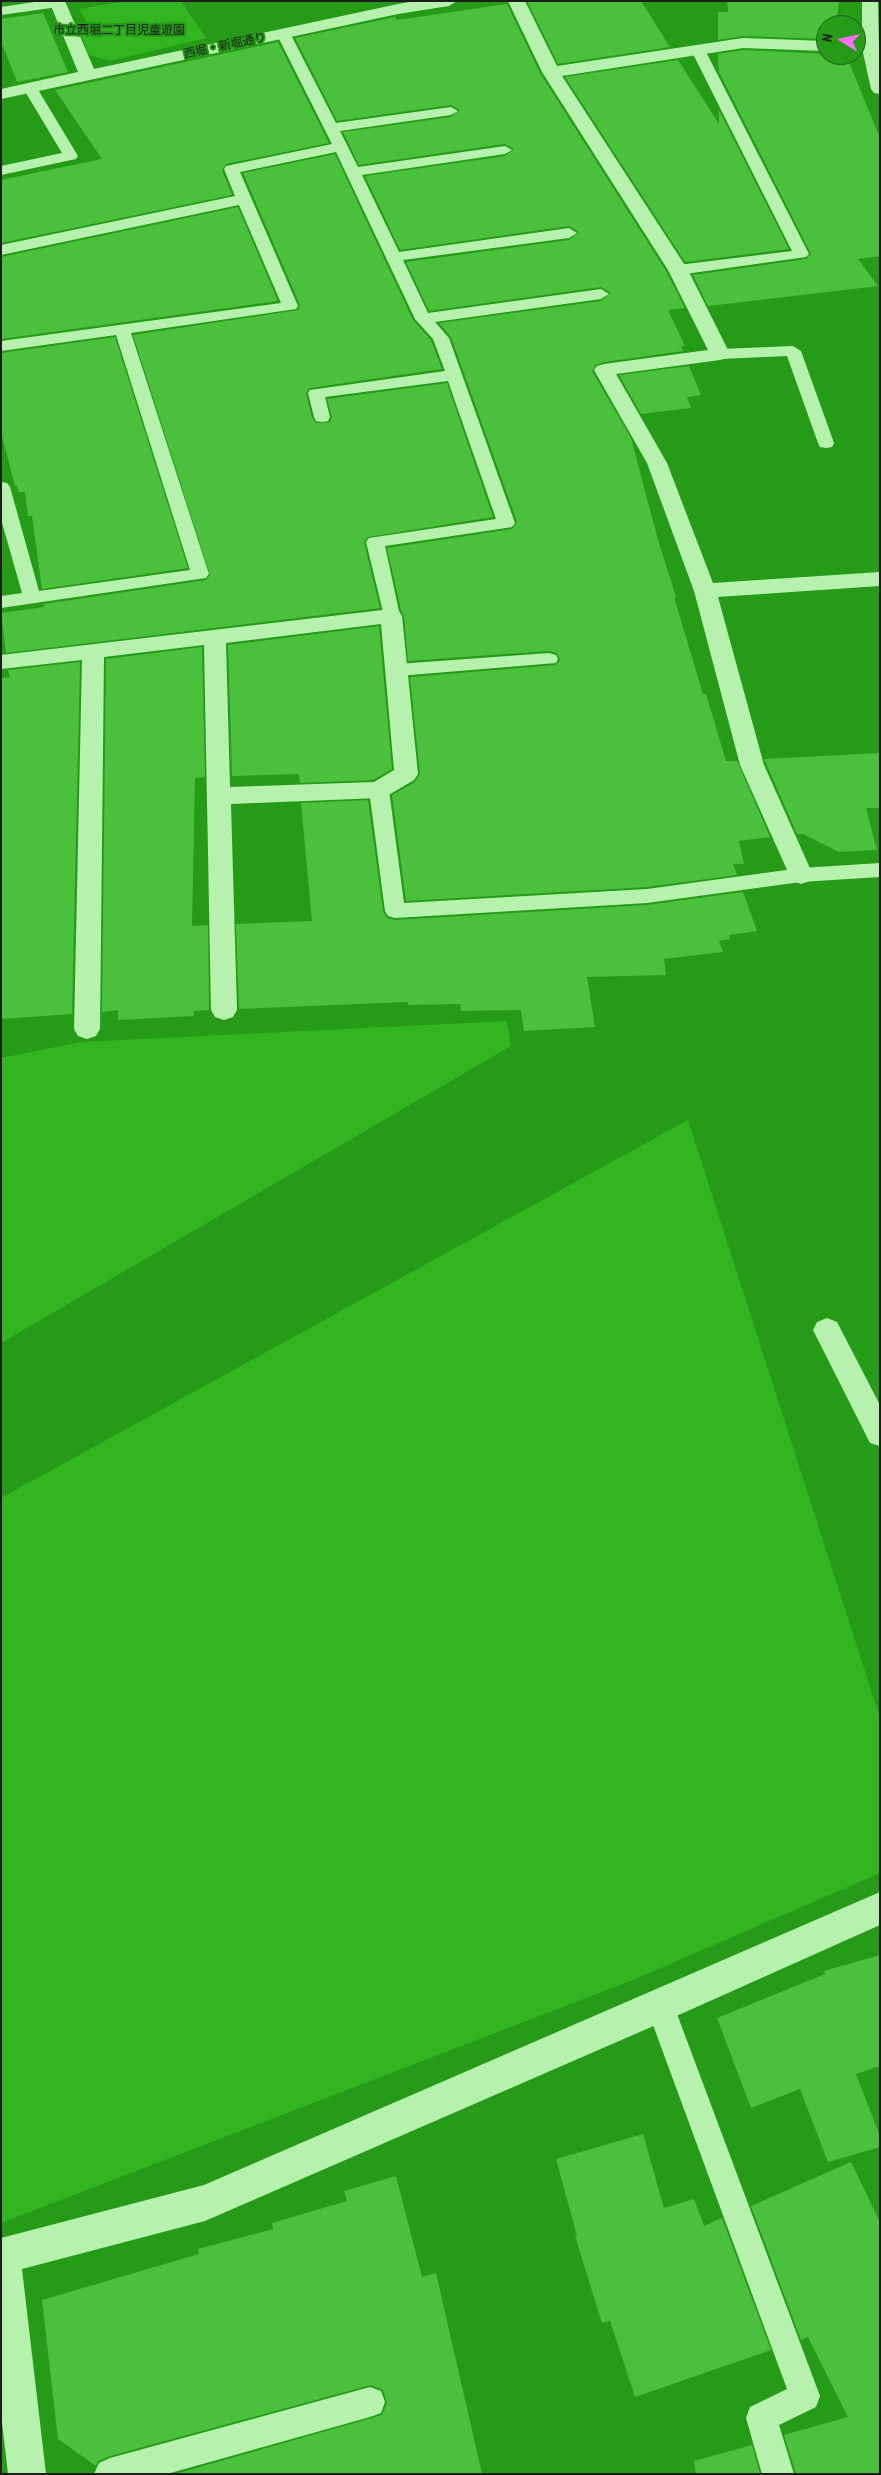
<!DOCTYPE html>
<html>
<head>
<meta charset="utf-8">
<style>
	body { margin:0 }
	#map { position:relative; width:881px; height:2475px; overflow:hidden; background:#259b18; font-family:"PT Sans Narrow",sans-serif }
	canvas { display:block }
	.frame { position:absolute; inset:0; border:2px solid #1d1d1d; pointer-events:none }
	.north { position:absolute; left:816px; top:15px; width:50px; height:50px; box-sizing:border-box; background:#259b18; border:1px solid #22691a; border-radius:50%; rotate:279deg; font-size:14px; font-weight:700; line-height:20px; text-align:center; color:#1d1d1d }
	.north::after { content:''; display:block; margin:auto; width:18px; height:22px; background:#ff6ff9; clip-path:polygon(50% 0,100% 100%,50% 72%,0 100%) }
</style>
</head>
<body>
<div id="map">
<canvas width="881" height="2475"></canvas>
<div class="frame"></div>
<div class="north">N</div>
</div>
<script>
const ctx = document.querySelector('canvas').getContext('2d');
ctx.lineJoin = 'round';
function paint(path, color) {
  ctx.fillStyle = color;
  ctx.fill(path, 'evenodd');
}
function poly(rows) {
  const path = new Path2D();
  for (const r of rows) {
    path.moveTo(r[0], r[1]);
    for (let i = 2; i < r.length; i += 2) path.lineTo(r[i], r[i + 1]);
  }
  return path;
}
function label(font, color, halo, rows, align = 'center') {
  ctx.font = font + ' "PT Sans Narrow","Noto Sans JP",sans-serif';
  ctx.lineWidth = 4;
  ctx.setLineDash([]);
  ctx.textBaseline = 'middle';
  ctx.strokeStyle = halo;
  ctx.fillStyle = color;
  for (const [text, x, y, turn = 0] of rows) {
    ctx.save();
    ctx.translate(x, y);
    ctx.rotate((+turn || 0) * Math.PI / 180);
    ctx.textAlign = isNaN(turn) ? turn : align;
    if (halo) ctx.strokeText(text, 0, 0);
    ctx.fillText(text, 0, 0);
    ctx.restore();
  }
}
paint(poly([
	[125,1,181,1,206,38,110,61,89,55,79,28,89,26,79,9],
	[507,1021,511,1046,1,1343,1,1058,81,1042],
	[688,1120,880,1718,880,1873,633,1980,1,2223,1,1498]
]), '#32b520');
paint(poly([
	[527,1,641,1,670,47,558,64],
	[727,1,839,1,837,18,846,19,846,25,826,25,826,39,743,36,718,40,718,12,728,12],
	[507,4,540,73,666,271,685,308,668,310,685,346,681,346,683,351,604,362,596,365,592,371,631,438,658,540,676,597,674,597,703,694,706,694,726,761,737,761,770,837,739,841,744,864,733,864,737,875,647,887,406,901,392,795,415,782,420,774,410,677,556,665,560,660,557,653,549,651,408,661,404,616,401,610,387,548,512,529,517,522,451,337,439,323,601,301,611,293,601,287,429,311,406,262,569,240,579,232,569,226,400,250,365,176,505,156,514,149,505,144,359,165,343,132,451,117,460,110,451,105,337,121,295,38,395,17,397,20],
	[43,13,68,72,17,82,1,41,1,19],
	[278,42,329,143,226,164,222,170,232,195,1,243,1,180,102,159,55,90],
	[743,50,846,55,880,138,880,256,858,259,878,286,708,306,693,275,806,259,811,254,719,72,718,54],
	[678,60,719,124,719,110,789,249,685,262,565,77],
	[335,154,413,320,431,340,442,369,310,388,306,393,312,418,316,423,330,422,332,417,327,399,447,383,493,517,368,537,364,542,380,608,6,653,1,613,44,607,44,604,206,580,210,575,133,335,298,310,300,305,243,173],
	[238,207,278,301,1,339,1,257],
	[115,337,188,568,42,589,32,516,28,516,25,492,19,492,17,486,15,486,1,432,1,353],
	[689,366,701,395,687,397,691,408,641,414,619,375],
	[379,626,392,769,373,780,300,783,299,774,232,776,228,645],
	[202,647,205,777,195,778,192,926,208,925,209,1010,194,1011,194,1016,118,1020,118,1010,102,1012,106,659],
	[80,662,72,1014,1,1019,1,678,10,677,8,670],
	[880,753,880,808,866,808,877,850,839,852,803,834,797,834,764,759],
	[368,800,383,911,387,918,395,920,647,905,743,892,757,931,729,935,730,939,719,941,723,952,664,959,666,975,587,977,595,1027,524,1031,521,1010,461,1011,460,1004,408,1005,408,1002,239,1009,236,924,312,921,301,803],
	[880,1955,880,2066,856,2074,880,2136,880,2147,828,2162,800,2089,751,2108,717,2018,825,1974,824,1971],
	[643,2134,664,2208,694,2199,704,2226,722,2218,771,2350,635,2397,610,2321,602,2323,575,2236,577,2236,556,2159],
	[851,2162,880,2222,880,2474,796,2474,784,2435,848,2417,808,2337,801,2340,751,2206],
	[396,2176,422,2277,436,2273,482,2474,175,2474,382,2415,387,2403,383,2390,371,2385,110,2456,98,2461,96,2466,58,2439,42,2300,199,2254,198,2249,273,2229,272,2223,347,2201,344,2191],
	[752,2445,760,2474,696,2474,694,2461]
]), '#4bc03c');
paint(poly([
	[41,1,65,3,58,7,1,15,1,7,41,1],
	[283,29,290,33,336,123,451,107,458,111,451,115,340,131,358,167,505,146,512,150,505,154,362,175,399,252,569,228,577,233,569,238,403,260,428,313,601,289,609,294,601,299,435,322,449,338,515,523,512,527,506,528,385,546,400,616,397,620,385,620,366,542,369,538,496,519,448,381,325,397,330,417,328,421,322,422,316,421,314,417,308,393,310,390,445,371,433,339,415,319,336,152,240,172,298,306,296,309,131,333,209,574,206,578,1,608,1,596,22,593,1,519,1,482,7,483,10,487,39,591,190,570,116,335,1,351,1,341,281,303,239,205,1,255,1,245,235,196,224,169,226,166,332,144,276,33,283,29],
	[698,46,705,50,809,254,806,257,678,275,670,270,678,265,792,251,691,50,698,46],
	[30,84,37,88,78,156,76,159,1,175,1,166,62,153,23,88,30,84],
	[793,346,801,351,834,443,832,447,826,448,820,447,818,443,787,356,720,359,712,354,720,349,793,346],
	[549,653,556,655,558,659,556,663,398,676,391,674,389,670,391,666,398,664,549,653],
	[379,783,386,785,389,790,404,903,647,889,801,868,880,863,880,877,801,882,647,903,395,918,388,916,385,911,369,790,372,785,379,783],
	[660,1992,670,1996,674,2006,820,2396,816,2407,779,2425,794,2474,762,2474,746,2418,750,2407,787,2389,646,2006,650,1996,660,1992],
	[370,2387,381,2391,385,2402,381,2413,370,2417,167,2474,94,2474,99,2463,110,2458,370,2387]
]), '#b6f2ae');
paint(poly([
	[49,1,65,1,94,69,398,4,415,1,457,1,449,6,398,14,1,99,1,89,78,72,49,1],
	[508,1,525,1,557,66,743,38,826,41,826,51,743,48,562,76,688,270,730,354,727,358,720,360,616,374,667,463,713,583,880,572,880,586,718,597,764,765,813,875,810,881,801,884,792,881,740,765,694,591,647,463,594,370,597,366,604,364,708,350,668,270,542,72,508,1],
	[862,1,878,1,880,94,874,93,871,89,862,48,862,1],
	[391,609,399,611,402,616,418,774,414,780,387,796,379,798,231,804,237,1010,233,1017,224,1020,215,1017,211,1010,204,645,104,657,100,1029,96,1036,87,1039,78,1036,74,1029,82,660,1,669,1,655,391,609],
	[381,624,394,770,374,782,230,787,226,643,381,624],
	[827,1318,837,1322,880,1405,880,1446,870,1443,813,1330,817,1322,827,1318],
	[880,1892,880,1925,672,2018,205,2221,22,2269,46,2474,8,2474,1,2414,1,2238,204,2185,880,1892]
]), '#b6f2ae');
label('12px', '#1b1d1b', '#259b18', [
	["市立西堀二丁目児童遊園",119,31]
]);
label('12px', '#1d1d1d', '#259b18', [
	["西堀・新堀通り",225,46,-12]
]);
</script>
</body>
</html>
